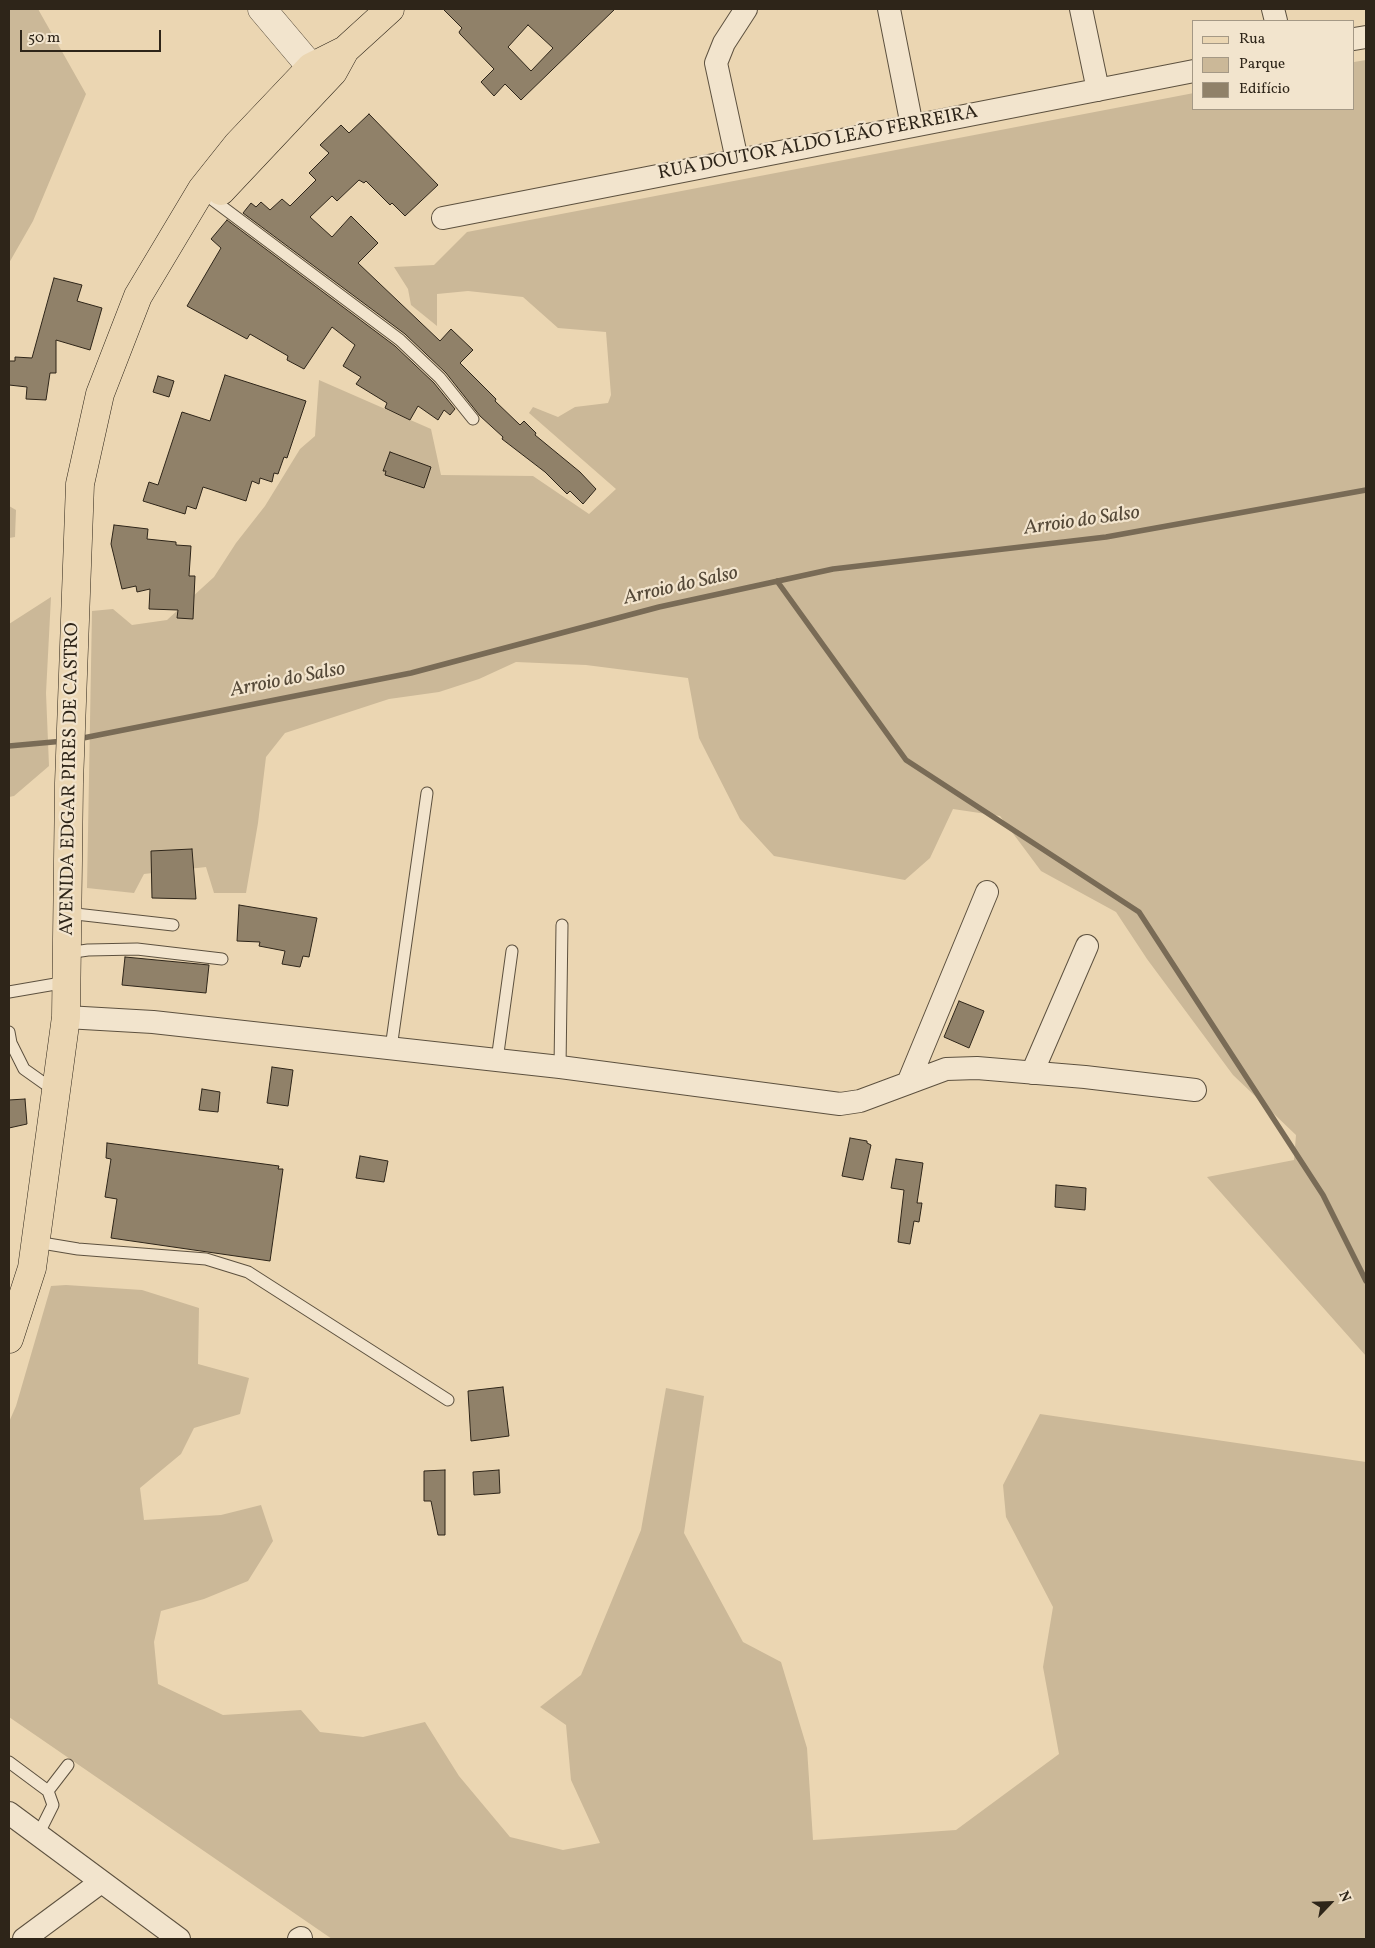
<!DOCTYPE html>
<html>
<head>
<meta charset="utf-8">
<style>
	body { margin:0 }
	#map { position:relative; width:1375px; height:1948px; overflow:hidden; background:#ebd6b2; font-family:Vollkorn,serif }
	canvas { display:block }
	.frame { position:absolute; inset:0; border:10px solid #2e2519; pointer-events:none }
	.legend { position:absolute; left:1192px; top:20px; width:162px; height:90px; box-sizing:border-box; background:#f2e4cd; border:1px solid #a49885; margin:0; padding:6px 9px; list-style:none; font-size:15px; color:#2e2519 }
	.legend li { display:flex; align-items:center; gap:10px; height:25px }
	.legend b { width:25px; border:1px solid #a49885 }
	.north { position:absolute; left:1305px; top:1878px; width:50px; height:50px; -webkit-text-stroke:4px #f2e4cd; paint-order:stroke; rotate:66deg; font-size:14px; font-weight:700; line-height:20px; text-align:center; color:#2e2519 }
	.north::after { content:''; display:block; margin:auto; width:18px; height:22px; background:#2e2519; clip-path:polygon(50% 0,100% 100%,50% 72%,0 100%) }
	.scale { position:absolute; left:20px; top:30px; width:141px; height:22px; box-sizing:border-box; border:2px solid #2e2519; border-top:0; padding-left:6px; font-size:15px; line-height:18px; white-space:nowrap; color:#2e2519; -webkit-text-stroke:4px #f2e4cd; paint-order:stroke }
</style>
</head>
<body>
<div id="map">
<canvas width="1375" height="1948"></canvas>
<div class="frame"></div>
<ul class="legend">
<li><b style="height:6px;background:#ebd6b2"></b>Rua</li>
<li><b style="height:14px;background:#cbb898"></b>Parque</li>
<li><b style="height:14px;background:#908169"></b>Edifício</li>
</ul>
<div class="north">N</div>
<div class="scale">50 m</div>
</div>
<script>
const ctx = document.querySelector('canvas').getContext('2d');
ctx.lineJoin = 'round';
function paint(path, color) {
  ctx.fillStyle = color;
  ctx.fill(path, 'evenodd');
}
function poly(rows) {
  const path = new Path2D();
  for (const r of rows) {
    path.moveTo(r[0], r[1]);
    for (let i = 2; i < r.length; i += 2) path.lineTo(r[i], r[i + 1]);
  }
  return path;
}
function strokePath(path, color, width, dash) {
  ctx.strokeStyle = color;
  ctx.lineWidth = width;
  ctx.lineCap = dash ? 'butt' : 'round';
  ctx.setLineDash(dash || []);
  ctx.stroke(path);
}
function label(font, color, halo, rows, align = 'center') {
  ctx.font = font + ' Vollkorn,serif';
  ctx.lineWidth = 4.5;
  ctx.setLineDash([]);
  ctx.textBaseline = 'middle';
  ctx.strokeStyle = halo;
  ctx.fillStyle = color;
  for (const [text, x, y, turn = 0] of rows) {
    ctx.save();
    ctx.translate(x, y);
    ctx.rotate((+turn || 0) * Math.PI / 180);
    ctx.textAlign = isNaN(turn) ? turn : align;
    if (halo) ctx.strokeText(text, 0, 0);
    ctx.fillText(text, 0, 0);
    ctx.restore();
  }
}
paint(poly([
	[9,9,38,9,86,94,33,221,9,263],
	[1366,60,1366,1356,1207,1177,1294,1160,1296,1135,1233,1075,1147,959,1116,912,1041,871,1000,816,953,809,930,858,905,880,774,856,740,819,699,738,688,678,586,665,516,662,479,679,439,692,389,699,285,733,266,757,258,823,246,893,214,893,206,867,144,874,134,893,87,888,92,611,113,609,132,625,167,620,214,577,236,543,265,506,300,449,315,436,319,380,431,429,441,475,533,476,589,514,616,489,529,413,533,407,558,417,575,407,608,403,611,395,606,332,558,328,523,297,468,291,437,294,437,326,411,305,408,289,394,267,434,265,467,232,1194,93,1194,109,1354,109,1354,62],
	[9,506,16,510,15,537,9,538],
	[51,597,46,693,49,766,14,796,9,797,9,624],
	[66,1285,142,1290,199,1308,198,1364,249,1378,240,1414,194,1428,181,1454,140,1488,144,1520,221,1515,261,1505,273,1541,248,1581,204,1599,161,1611,154,1642,158,1684,223,1715,301,1710,320,1732,363,1737,425,1722,459,1776,510,1837,563,1850,600,1843,571,1780,566,1725,540,1707,581,1675,641,1530,666,1388,704,1396,684,1533,743,1642,781,1662,807,1748,813,1840,956,1830,1059,1754,1043,1667,1053,1607,1006,1517,1003,1485,1040,1414,1366,1462,1366,1939,332,1939,9,1717,9,1422,16,1406,51,1286]
]), '#cbb898');
strokePath(poly([
	[777,581,906,760,1139,912,1323,1195,1366,1281],
	[78,739,411,673,659,607,833,569,1106,537,1366,490],
	[9,746,64,741]
]), '#796b56', 5.5);
const building = poly([
	[443,9,615,9,521,100,505,84,494,96,481,82,494,69,460,34,459,32,462,28,443,9],
	[528,25,553,48,531,71,508,47,528,25],
	[369,114,438,185,405,216,392,203,390,205,366,181,364,183,359,180,337,201,332,196,310,217,332,237,351,216,378,243,358,263,440,341,451,329,473,350,460,363,496,399,495,401,520,425,524,421,536,433,535,435,580,472,596,489,583,504,570,491,567,494,545,472,502,439,503,437,480,416,446,373,405,334,243,213,251,203,256,207,261,202,270,210,282,199,290,206,316,180,309,173,329,153,320,145,341,125,349,133,369,114],
	[227,220,395,346,434,383,455,409,450,415,444,410,438,420,418,406,410,420,385,408,387,403,356,384,361,377,343,366,355,345,332,327,304,369,287,360,288,356,250,334,247,339,187,306,221,248,211,239,227,220],
	[54,278,82,285,77,301,102,308,90,350,56,340,56,373,50,373,46,400,26,399,27,387,9,385,9,361,15,361,15,357,32,358,54,278],
	[225,375,306,401,287,458,284,457,278,474,274,473,272,482,260,478,259,484,252,481,246,501,203,487,196,509,187,506,185,514,143,501,149,482,158,485,182,412,210,421,225,375],
	[158,376,174,381,169,397,153,392,158,376],
	[390,452,431,467,424,488,385,475,386,471,383,471,390,452],
	[114,525,148,529,147,539,176,542,176,545,191,546,189,576,195,576,193,619,177,618,178,610,149,609,150,589,137,592,136,586,122,589,111,544,114,525],
	[192,849,196,899,152,898,151,851,192,849],
	[239,905,317,918,309,957,303,956,300,967,282,964,285,951,259,946,260,942,237,941,239,905],
	[125,957,209,965,206,993,122,985,125,957],
	[959,1001,984,1011,969,1048,944,1037,959,1001],
	[272,1067,293,1070,288,1106,267,1103,272,1067],
	[202,1089,220,1092,218,1112,199,1110,202,1089],
	[25,1099,27,1124,9,1128,9,1100,25,1099],
	[850,1138,867,1141,867,1143,871,1145,863,1180,842,1176,850,1138],
	[107,1143,279,1166,278,1169,283,1169,270,1261,111,1238,117,1199,105,1197,111,1159,106,1158,107,1143],
	[360,1156,388,1161,384,1182,356,1178,360,1156],
	[896,1159,923,1163,917,1203,922,1203,919,1222,914,1221,910,1244,898,1242,904,1190,891,1188,896,1159],
	[1056,1185,1086,1188,1085,1210,1055,1207,1056,1185],
	[503,1387,509,1436,471,1441,468,1391,503,1387],
	[445,1470,445,1535,438,1535,431,1501,424,1501,424,1471,445,1470],
	[499,1470,500,1493,474,1495,473,1472,499,1470]
]);
paint(building, '#908169');
strokePath(building, '#2e2519', 1);
const service = poly([
	[213,200,400,340,440,378,473,419],
	[67,913,173,925],
	[67,953,88,950,137,949,222,959],
	[9,992,67,982],
	[9,1032,11,1043,24,1069,55,1091],
	[391,1048,427,793],
	[497,1060,512,951],
	[560,1067,562,925],
	[36,1242,78,1249,206,1259,248,1272,448,1400],
	[9,1762,48,1791,53,1805,38,1835],
	[48,1791,68,1765]
]);
const minor = poly([
	[889,9,912,126],
	[1081,9,1098,90],
	[1273,9,1276,21],
	[1354,39,1366,37],
	[737,160,716,63,724,43,746,9],
	[443,218,1194,71],
	[66,1017,153,1022,560,1067,840,1104,860,1101,946,1069,977,1068,1085,1077,1195,1090],
	[1032,1073,1087,946],
	[908,1083,987,892],
	[9,1813,179,1939],
	[24,1939,101,1882],
	[299,1939,301,1938]
]);
const tertiary = poly([
	[262,9,311,67,306,89]
]);
const primary = poly([
	[221,191,333,72,344,52],
	[9,1339,32,1268,66,1017,69,783,80,484,100,394,138,296,202,189,237,145,311,67,345,50,390,9]
]);
strokePath(service, '#5d513f', 13);
strokePath(minor, '#5d513f', 24);
strokePath(tertiary, '#5d513f', 29);
strokePath(primary, '#2e2519', 29);
strokePath(service, '#f2e4cd', 11);
strokePath(minor, '#f2e4cd', 22);
strokePath(tertiary, '#f2e4cd', 28);
strokePath(primary, '#ebd6b2', 28);
label('19px', '#2e2519', '#f2e4cd', [
	["RUA DOUTOR ALDO LEÃO FERREIRA",818,144,-11],
	["AVENIDA EDGAR PIRES DE CASTRO",71,779,-89]
]);
label('italic 20px', '#544837', '#f2e4cd', [
	["Arroio do Salso",1082,522,-8],
	["Arroio do Salso",681,587,-13],
	["Arroio do Salso",288,681,-11]
]);
</script>
</body>
</html>
